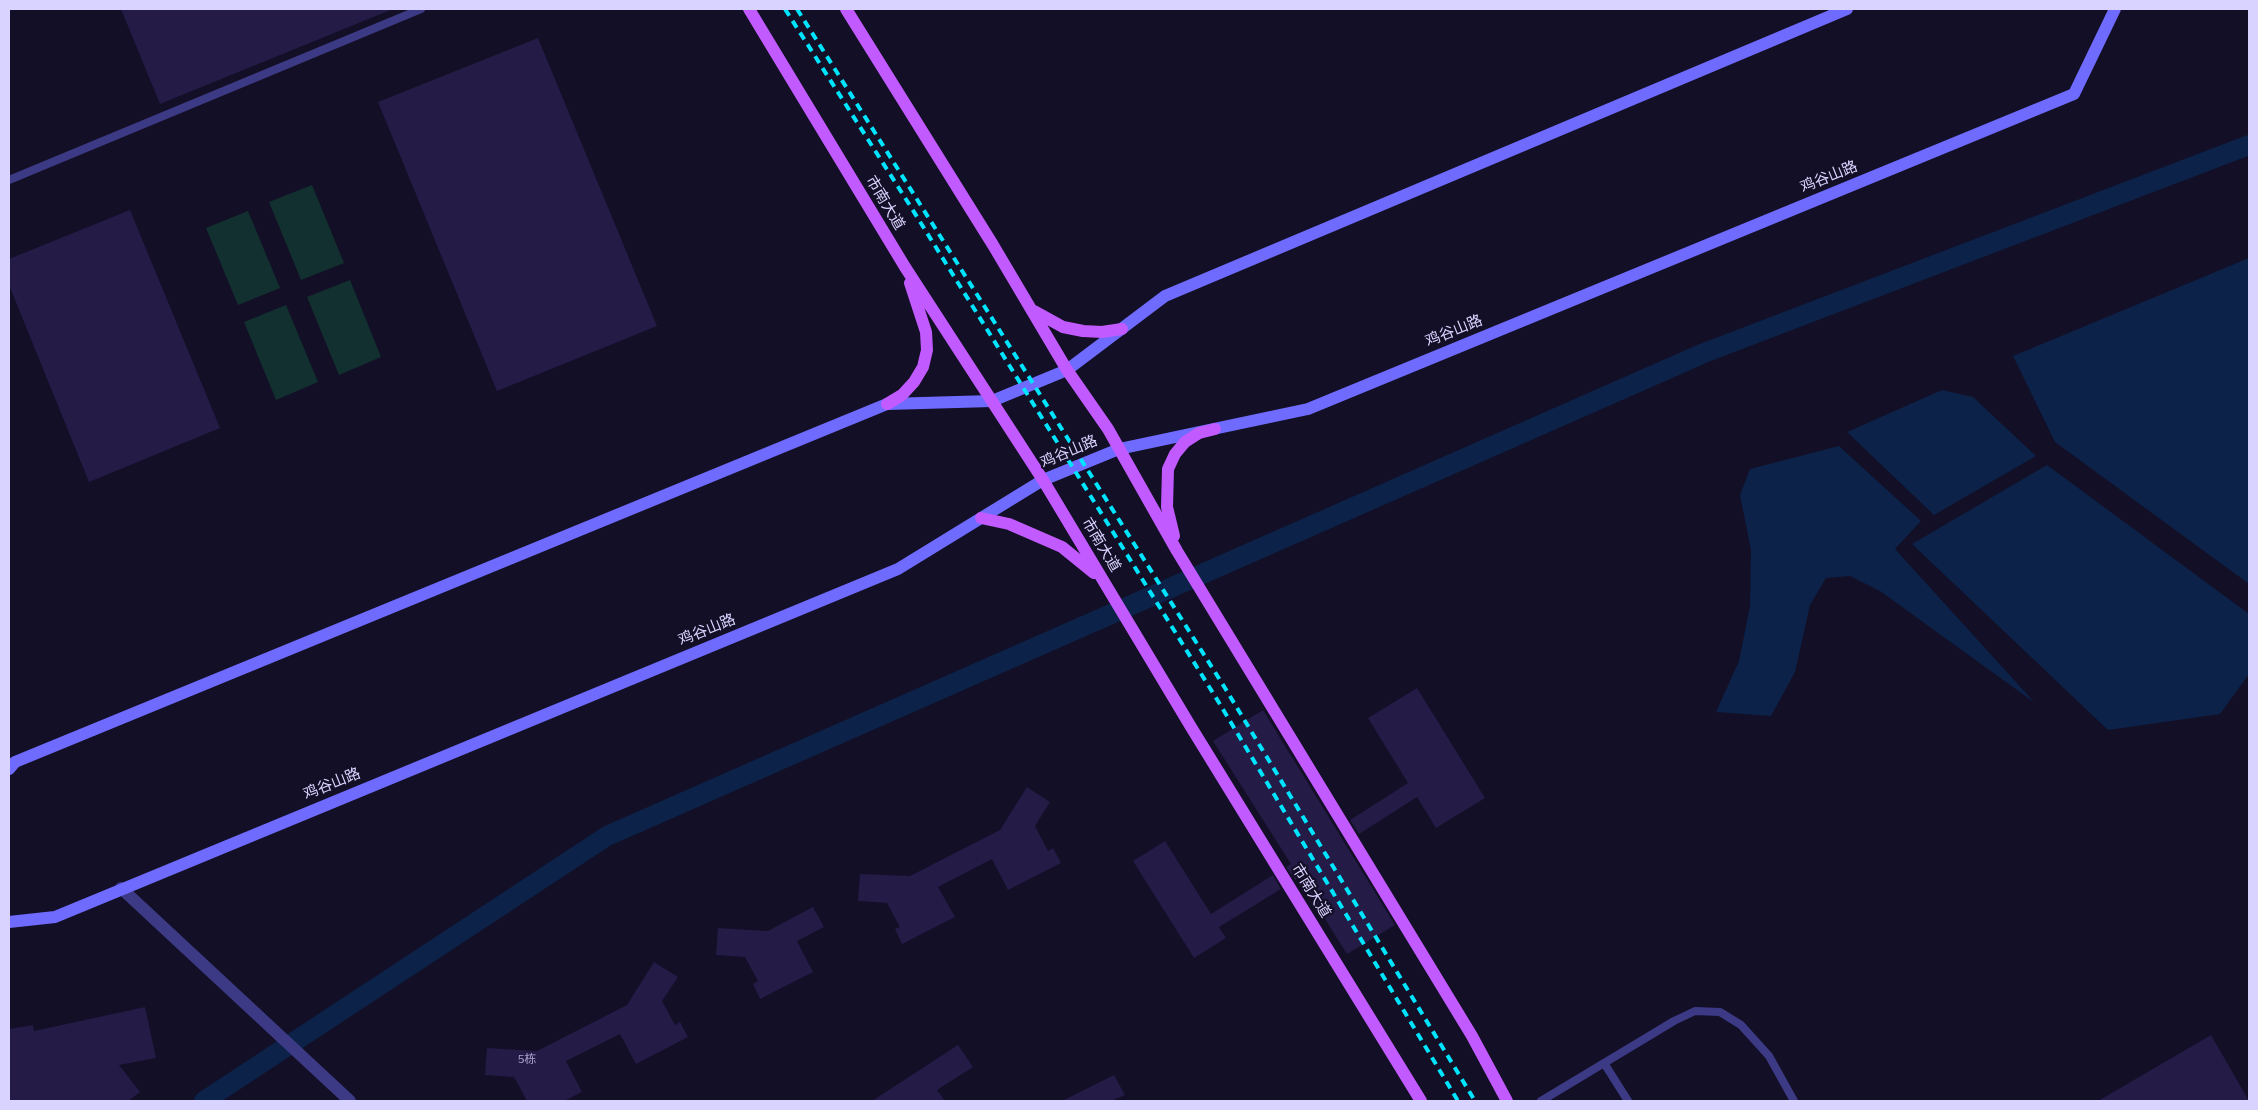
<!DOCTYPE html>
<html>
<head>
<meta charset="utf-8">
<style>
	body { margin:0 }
	#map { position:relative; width:2258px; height:1110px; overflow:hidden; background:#130f26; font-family:"IBM Plex Sans",sans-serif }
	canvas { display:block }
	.frame { position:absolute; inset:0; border:10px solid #d9d4ff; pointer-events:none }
</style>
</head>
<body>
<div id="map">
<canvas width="2258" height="1110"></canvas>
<div class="frame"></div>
</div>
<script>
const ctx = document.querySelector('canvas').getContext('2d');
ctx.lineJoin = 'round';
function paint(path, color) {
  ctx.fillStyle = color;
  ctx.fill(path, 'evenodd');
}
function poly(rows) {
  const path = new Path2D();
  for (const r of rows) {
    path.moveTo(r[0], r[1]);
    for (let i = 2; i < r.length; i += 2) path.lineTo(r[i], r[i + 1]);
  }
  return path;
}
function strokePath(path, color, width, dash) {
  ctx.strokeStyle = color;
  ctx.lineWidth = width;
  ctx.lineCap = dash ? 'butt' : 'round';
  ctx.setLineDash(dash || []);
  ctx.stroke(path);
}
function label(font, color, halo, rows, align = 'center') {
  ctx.font = font + ' "IBM Plex Sans","Noto Sans SC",sans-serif';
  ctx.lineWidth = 4.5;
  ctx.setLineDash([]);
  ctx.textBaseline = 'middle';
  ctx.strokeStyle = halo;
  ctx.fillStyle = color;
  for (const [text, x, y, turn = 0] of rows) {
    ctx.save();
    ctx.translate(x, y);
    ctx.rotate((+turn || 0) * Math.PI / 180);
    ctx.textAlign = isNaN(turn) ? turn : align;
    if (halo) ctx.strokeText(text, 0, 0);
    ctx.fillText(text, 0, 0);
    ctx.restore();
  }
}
paint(poly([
	[312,185,344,263,301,280,269,202],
	[248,211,280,288,238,305,206,228],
	[350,280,381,357,339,375,307,297],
	[286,305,318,382,276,400,244,322]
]), '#12302f');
paint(poly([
	[2249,258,2249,584,2055,442,2013,356],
	[1942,390,1973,397,2036,456,1934,515,1847,432],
	[1839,446,1921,521,1895,549,2035,703,1880,591,1850,576,1826,578,1810,605,1795,672,1771,716,1716,712,1739,661,1750,606,1751,550,1740,495,1750,469],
	[2047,465,2249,614,2249,674,2220,714,2108,730,1912,544]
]), '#0c2248');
strokePath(poly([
	[204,1101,607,836,1704,353,2249,145]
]), '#0c2248', 20);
paint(poly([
	[121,9,393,9,160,104],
	[538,38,657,326,497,391,378,102],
	[130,210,220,428,89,482,9,285,9,259],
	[1417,688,1485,798,1436,828,1417,797,1359,834,1350,820,1408,783,1368,718],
	[1263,710,1395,925,1347,954,1299,878,1295,880,1286,867,1291,864,1213,741],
	[1027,787,1050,802,1035,826,1048,851,1053,848,1061,863,1008,890,992,859,938,887,955,917,902,944,895,929,900,927,887,903,858,901,860,874,910,876,1000,830],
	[1165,841,1211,914,1273,875,1281,889,1219,927,1226,938,1194,958,1133,861],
	[813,907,824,927,797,941,813,972,760,999,753,984,758,981,745,957,716,955,718,928,768,931],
	[654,962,678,977,662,1001,675,1025,680,1022,688,1037,636,1064,620,1034,566,1061,582,1092,564,1101,527,1101,514,1077,485,1075,487,1048,537,1051,627,1005],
	[145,1007,156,1058,119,1065,140,1092,128,1101,9,1101,9,1029,33,1025,34,1031],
	[2211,1035,2249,1101,2098,1101],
	[958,1045,973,1067,937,1090,945,1101,872,1101],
	[1114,1075,1125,1095,1111,1101,1062,1101]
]), '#241b47');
strokePath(poly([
	[9,180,421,9],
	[1604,1063,1628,1101],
	[1541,1101,1674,1021,1695,1011,1720,1012,1741,1025,1769,1056,1794,1101]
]), '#3d3a85', 8);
strokePath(poly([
	[121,888,350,1101]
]), '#3d3a85', 12);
strokePath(poly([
	[9,769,15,762,887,404,992,401,1067,370,1165,296,1847,9],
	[9,922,55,917,898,569,1043,480,1119,449,1308,409,2074,94,2115,9]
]), '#6f6bff', 12);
strokePath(poly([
	[749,9,905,267,1043,480,1191,727,1421,1101],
	[846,9,993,245,1067,370,1108,429,1177,551,1472,1036,1507,1101],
	[1034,311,1063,327,1083,331,1102,332,1122,329],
	[887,404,902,395,914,382,923,367,927,350,926,332,910,283],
	[981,518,1009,524,1062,547,1094,573],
	[1174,536,1167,507,1168,469,1175,454,1185,442,1199,433,1215,429]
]), '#c25bff', 12);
strokePath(poly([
	[785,9,909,204,1218,701,1458,1101],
	[797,9,1225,688,1475,1101]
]), '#00e5ff', 4, [8, 6]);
label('12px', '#aca6d1', null, [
	["5栋",527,1060]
]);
label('15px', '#d9d4ff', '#130f26', [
	["鸡谷山路",1829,177,-22],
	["市南大道",885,203,59],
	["鸡谷山路",1454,331,-22],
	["鸡谷山路",1069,452,-23],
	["市南大道",1101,545,59],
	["鸡谷山路",707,630,-22],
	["鸡谷山路",332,784,-22],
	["市南大道",1311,891,58]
]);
</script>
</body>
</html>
